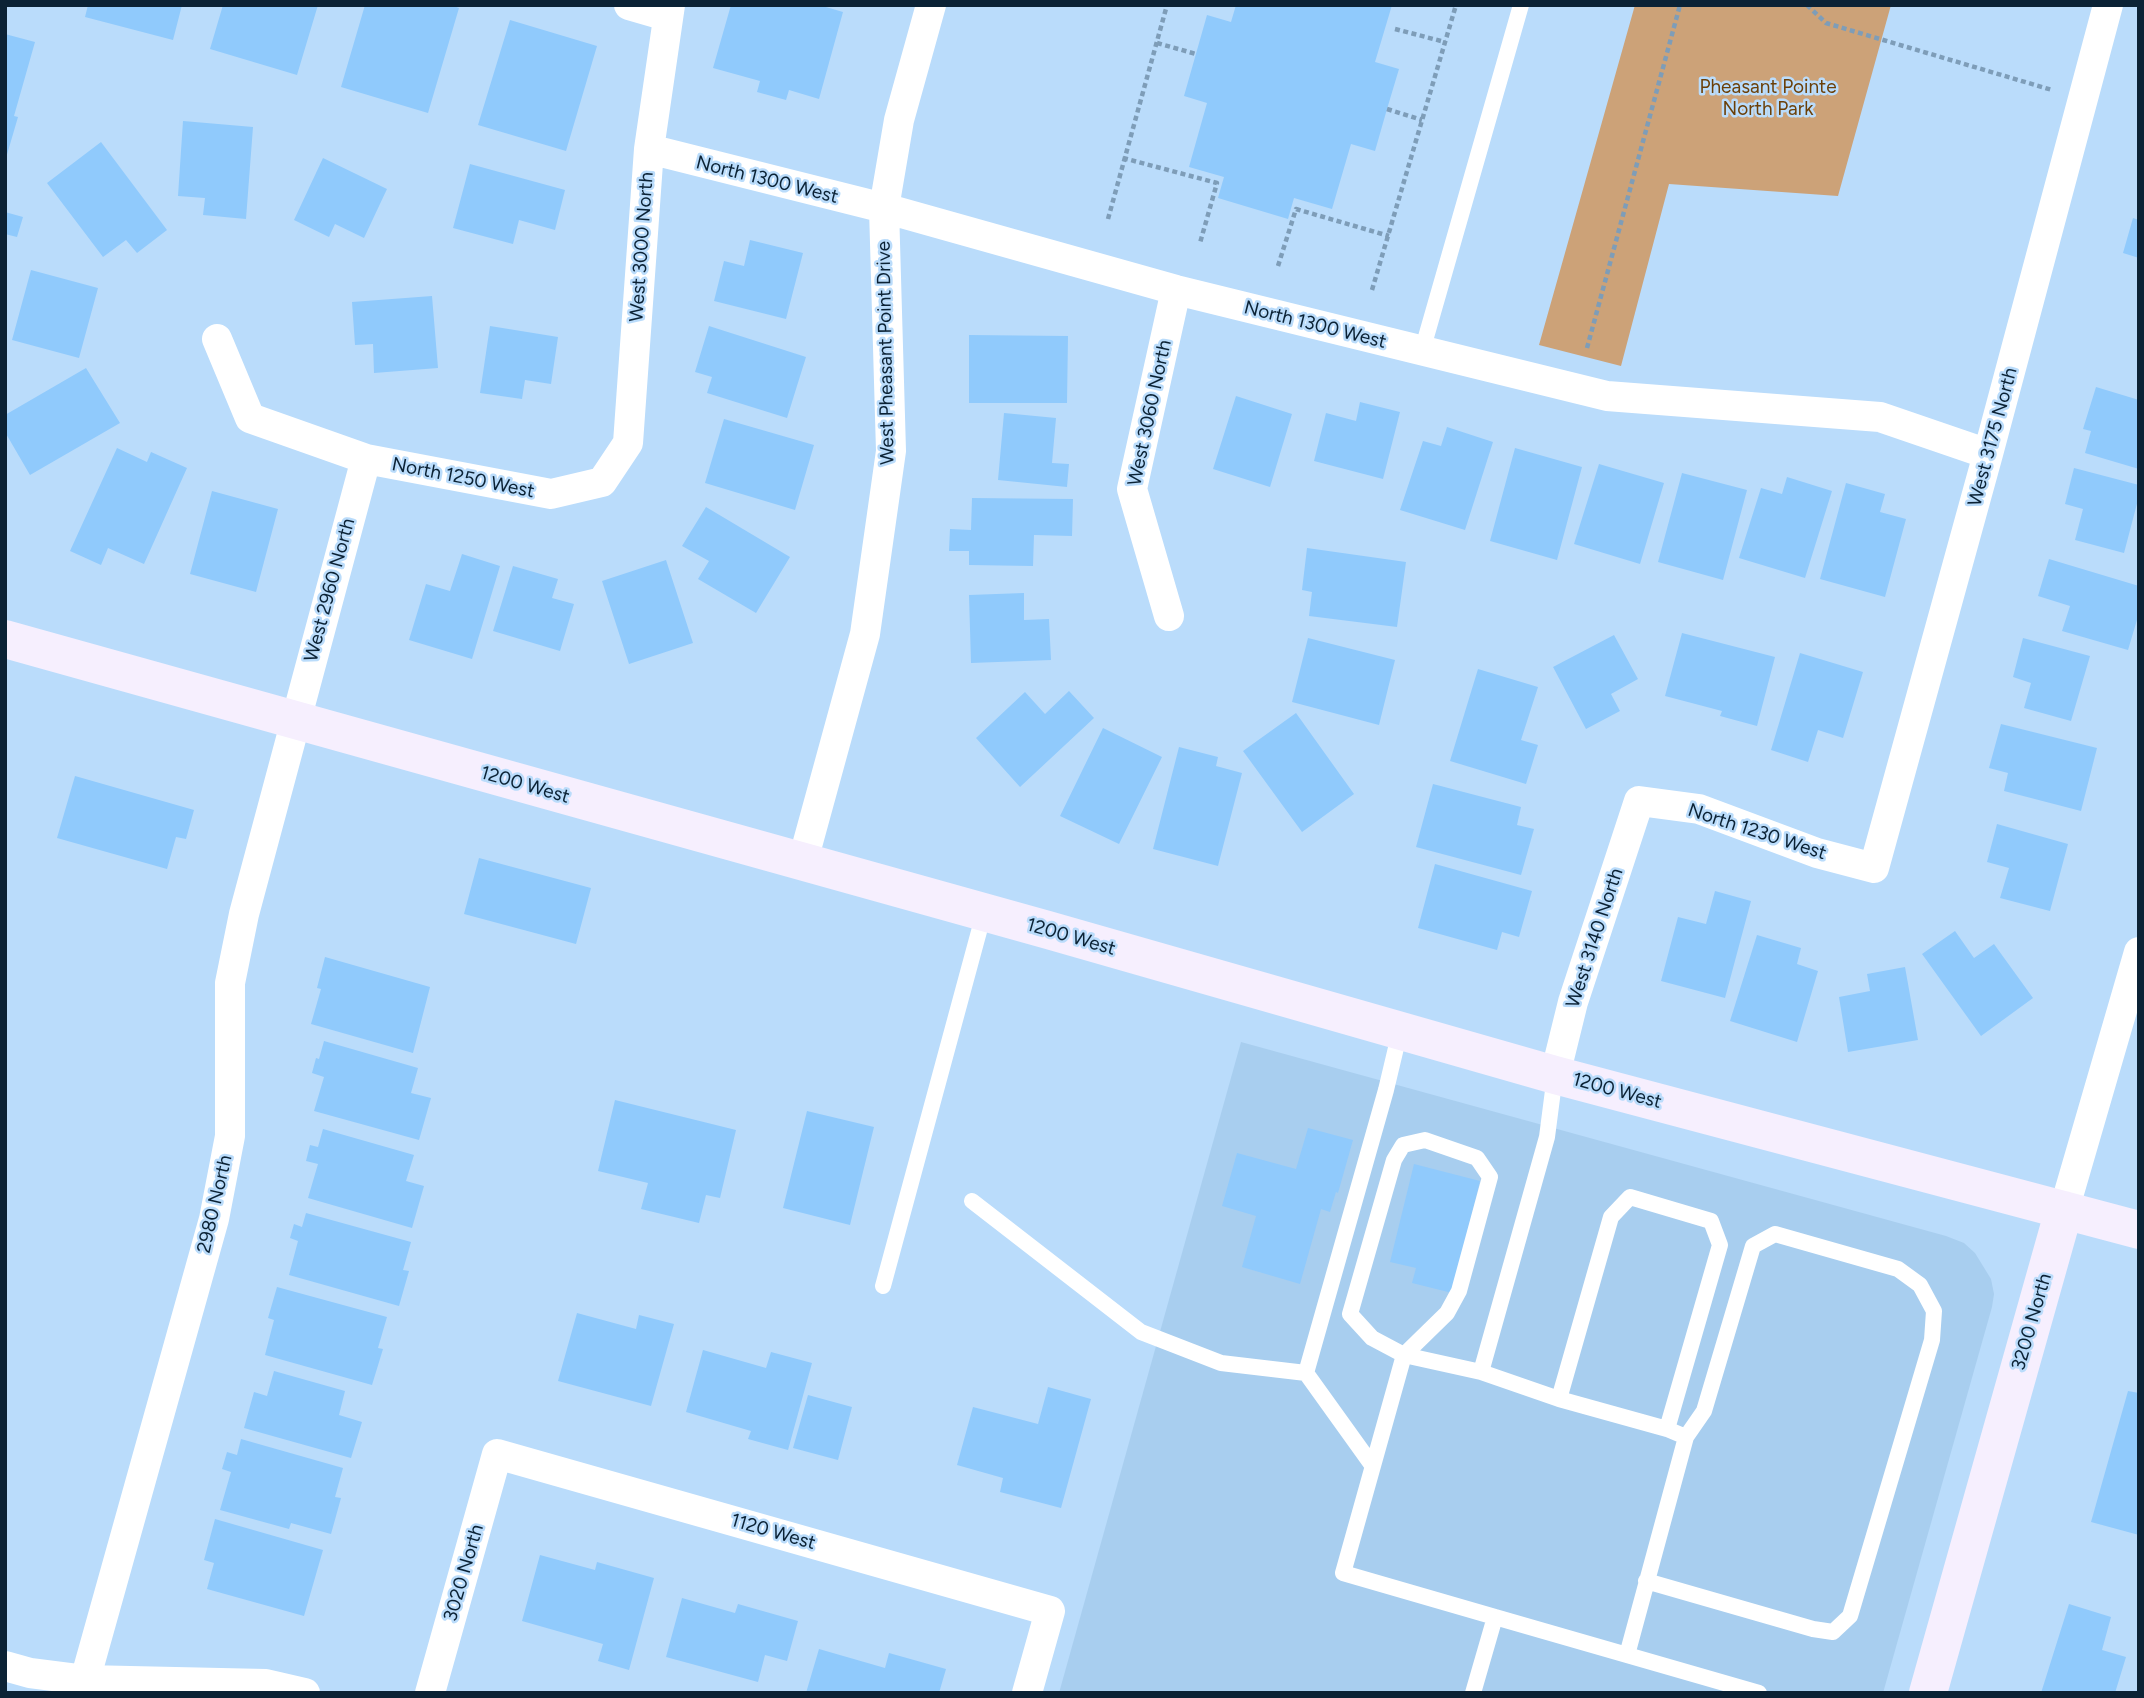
<!DOCTYPE html>
<html>
<head>
<meta charset="utf-8">
<style>
	body { margin:0 }
	#map { position:relative; width:2144px; height:1698px; overflow:hidden; background:#badcfb; font-family:Figtree,sans-serif }
	canvas { display:block }
	.frame { position:absolute; inset:0; border:7px solid #0b2235; pointer-events:none }
</style>
</head>
<body>
<div id="map">
<canvas width="2144" height="1698"></canvas>
<div class="frame"></div>
</div>
<script>
const ctx = document.querySelector('canvas').getContext('2d');
ctx.lineJoin = 'round';
function paint(path, color) {
  ctx.fillStyle = color;
  ctx.fill(path, 'evenodd');
}
function poly(rows) {
  const path = new Path2D();
  for (const r of rows) {
    path.moveTo(r[0], r[1]);
    for (let i = 2; i < r.length; i += 2) path.lineTo(r[i], r[i + 1]);
  }
  return path;
}
function strokePath(path, color, width, dash) {
  ctx.strokeStyle = color;
  ctx.lineWidth = width;
  ctx.lineCap = dash ? 'butt' : 'round';
  ctx.setLineDash(dash || []);
  ctx.stroke(path);
}
function label(font, color, halo, rows, align = 'center') {
  ctx.font = font + ' Figtree,sans-serif';
  ctx.lineWidth = 5;
  ctx.setLineDash([]);
  ctx.textBaseline = 'middle';
  ctx.strokeStyle = halo;
  ctx.fillStyle = color;
  for (const [text, x, y, turn = 0] of rows) {
    ctx.save();
    ctx.translate(x, y);
    ctx.rotate((+turn || 0) * Math.PI / 180);
    ctx.textAlign = isNaN(turn) ? turn : align;
    if (halo) ctx.strokeText(text, 0, 0);
    ctx.fillText(text, 0, 0);
    ctx.restore();
  }
}
paint(poly([
	[1241,1042,1946,1236,1964,1243,1975,1253,1991,1279,1994,1294,1992,1307,1883,1693,1059,1693]
]), '#a8ceef');
paint(poly([
	[1635,5,1891,5,1838,196,1669,184,1621,366,1539,345]
]), '#cca278');
paint(poly([
	[88,5,182,5,173,40,85,17],
	[223,5,318,5,297,75,210,49],
	[365,5,451,5,459,8,428,113,341,87],
	[731,5,819,5,843,12,819,99,789,90,786,100,757,92,760,81,713,68],
	[1236,5,1392,5,1375,62,1399,69,1387,109,1375,151,1351,144,1332,209,1294,198,1288,219,1218,198,1224,177,1189,167,1207,103,1184,96,1207,15,1231,22],
	[510,20,597,46,566,151,478,125],
	[5,34,35,42,14,116,18,117,6,158],
	[183,121,253,127,246,219,203,215,205,198,178,196],
	[101,142,167,230,137,253,126,240,103,257,47,183],
	[323,158,387,189,364,238,335,224,329,237,294,220],
	[470,164,565,190,555,230,519,220,513,244,453,228],
	[5,212,23,217,17,237,5,234],
	[2133,218,2139,220,2139,258,2123,253],
	[750,240,803,253,786,319,714,301,724,261,744,266],
	[31,270,98,288,79,358,12,340],
	[432,296,438,368,374,373,373,344,355,345,352,302],
	[490,326,558,337,551,384,525,380,522,399,480,393],
	[709,326,806,357,787,418,707,393,712,377,695,372],
	[969,335,1068,336,1067,403,969,403],
	[86,368,120,423,30,475,5,432,5,415],
	[2096,387,2139,400,2139,469,2085,453,2091,431,2083,429],
	[1236,396,1292,414,1270,487,1213,469],
	[1360,402,1400,412,1383,479,1314,461,1326,413,1356,421],
	[1004,413,1056,418,1052,463,1069,464,1067,487,998,480],
	[724,419,814,445,795,510,705,483],
	[1447,427,1493,442,1465,530,1400,510,1423,441,1441,446],
	[117,448,147,462,151,452,187,468,144,564,108,548,101,565,70,551],
	[1515,448,1582,467,1557,560,1490,541],
	[1599,464,1664,483,1640,564,1574,544],
	[2074,468,2139,485,2139,496,2124,553,2075,540,2083,509,2065,504],
	[1682,473,1747,490,1723,580,1658,562],
	[1787,477,1832,491,1805,578,1739,558,1761,488,1782,494],
	[1846,483,1885,494,1880,512,1906,519,1885,597,1820,579],
	[212,491,278,509,256,592,190,574],
	[972,498,1073,499,1072,536,1034,535,1033,566,969,565,969,551,949,551,950,529,971,530],
	[706,507,790,557,756,613,698,579,709,561,682,546],
	[1307,548,1406,562,1397,627,1309,616,1312,592,1302,590],
	[462,554,500,566,472,659,409,640,426,584,450,591],
	[2049,559,2139,586,2139,613,2128,650,2062,631,2070,606,2038,596],
	[666,560,693,643,629,664,602,581],
	[513,566,558,579,552,598,574,604,560,651,493,631],
	[1024,593,1024,620,1049,619,1051,660,971,663,969,595],
	[1682,633,1775,657,1757,726,1720,716,1722,711,1665,696],
	[1614,635,1638,679,1611,694,1620,711,1586,729,1553,667],
	[1308,638,1395,660,1379,725,1292,702],
	[2023,638,2090,656,2071,721,2024,708,2031,683,2013,677],
	[1800,653,1863,672,1843,738,1818,730,1808,762,1771,750],
	[1478,669,1538,687,1521,740,1538,745,1526,784,1450,761],
	[1069,691,1094,718,1020,787,976,738,1025,692,1045,714],
	[1296,713,1354,794,1302,832,1243,751],
	[2001,724,2097,748,2081,811,2004,791,2008,773,1989,768],
	[1103,728,1162,757,1119,844,1060,816],
	[1179,747,1218,757,1216,766,1242,773,1218,866,1153,849],
	[75,776,194,810,186,839,176,837,167,869,57,838],
	[1433,784,1521,807,1517,825,1534,829,1521,875,1416,847],
	[1997,824,2068,844,2050,911,2000,898,2009,868,1987,862],
	[479,858,591,888,576,944,464,914],
	[1435,864,1532,891,1519,937,1502,932,1497,950,1418,928],
	[1715,891,1751,901,1725,998,1661,981,1678,917,1706,924],
	[1955,931,1974,958,1994,944,2033,998,1981,1036,1922,954],
	[1757,935,1801,948,1797,964,1818,971,1797,1042,1730,1021],
	[325,957,430,987,413,1053,311,1024,321,989,317,988],
	[1905,967,1918,1040,1848,1052,1839,997,1870,991,1867,974],
	[324,1041,418,1068,411,1093,431,1098,419,1140,314,1111,324,1077,312,1073,316,1058,319,1059],
	[615,1100,736,1130,720,1198,706,1195,699,1223,641,1209,648,1183,598,1171],
	[807,1111,874,1127,850,1225,783,1208],
	[1308,1128,1353,1140,1338,1193,1336,1192,1330,1212,1321,1209,1300,1284,1242,1267,1256,1216,1222,1206,1237,1153,1296,1169],
	[323,1129,414,1155,406,1181,424,1186,412,1228,308,1198,318,1164,306,1161,310,1145,318,1147],
	[1414,1164,1480,1181,1452,1293,1412,1283,1416,1268,1390,1262],
	[306,1213,411,1242,403,1270,409,1271,399,1306,289,1275,298,1241,290,1238,294,1224,302,1227],
	[277,1287,387,1317,378,1348,383,1349,372,1385,265,1355,274,1320,268,1318],
	[577,1313,636,1329,639,1315,674,1324,651,1406,558,1381],
	[703,1350,766,1368,771,1352,812,1363,788,1450,748,1439,751,1431,686,1412],
	[274,1371,345,1391,339,1415,362,1422,351,1458,244,1428,254,1392,267,1396],
	[1048,1387,1091,1399,1061,1508,1000,1492,1003,1478,957,1465,973,1407,1038,1424],
	[2128,1391,2139,1393,2139,1535,2091,1522],
	[808,1395,852,1407,838,1460,793,1448],
	[241,1439,343,1468,335,1497,341,1498,331,1534,291,1523,289,1529,220,1510,231,1472,222,1469,227,1452,237,1455],
	[215,1519,323,1550,304,1616,207,1589,214,1563,204,1560],
	[540,1555,595,1570,597,1562,654,1578,629,1670,598,1661,603,1644,522,1621],
	[682,1598,735,1613,738,1604,798,1621,787,1661,765,1655,758,1682,666,1657],
	[2069,1604,2111,1617,2102,1650,2126,1657,2115,1693,2041,1693],
	[819,1649,885,1668,889,1653,946,1669,939,1693,806,1693]
]), '#90cafc');
strokePath(poly([
	[1807,5,1826,23,2052,90],
	[1395,29,1445,42],
	[1157,43,1196,54],
	[1387,109,1422,120],
	[1123,158,1217,183,1200,243],
	[1108,219,1167,5],
	[1278,266,1296,209,1389,236],
	[1372,290,1456,5],
	[1587,348,1680,5]
]), '#7e9db8', 4.5, [5, 3.5]);
strokePath(poly([
	[1422,351,1521,5],
	[1555,1075,1547,1137,1481,1372,1559,1399,1667,1429,1686,1437,1627,1655],
	[972,1201,1141,1332,1221,1363,1306,1373,1386,1090,1400,1031],
	[883,1286,984,913],
	[1481,1372,1404,1355,1372,1338,1350,1314,1394,1160,1403,1145,1425,1140,1477,1158,1490,1177,1459,1291,1447,1313,1404,1355,1343,1573,1495,1617],
	[1306,1373,1372,1465],
	[1559,1399,1611,1217,1630,1197,1711,1221,1720,1245,1667,1429],
	[1646,1581,1813,1629,1833,1632,1850,1616,1932,1340,1934,1311,1920,1285,1898,1269,1775,1234,1753,1246,1704,1411,1686,1437],
	[1473,1693,1495,1617,1759,1693]
]), '#fff', 16);
strokePath(poly([
	[629,5,667,16],
	[649,149,884,208,1176,290,1607,396,1880,417,1988,454],
	[217,339,250,418,366,459,551,494,602,482,628,443,649,149,670,5],
	[1169,616,1132,489,1176,290],
	[802,864,865,634,891,451,884,208,899,120,931,5],
	[1555,1075,1573,1002,1639,801,1699,809,1817,853,1874,868,1988,454,2108,5],
	[2064,1210,2139,952],
	[5,1666,30,1673,85,1680,266,1684,305,1693],
	[85,1680,214,1219,230,1136,230,983,244,914,366,459],
	[430,1693,497,1454,1050,1611,1027,1693]
]), '#fff', 30);
strokePath(poly([
	[5,639,1048,930,1555,1075,2139,1230],
	[1928,1693,2064,1210]
]), '#f6effe', 38);
label('19px', '#6b3f07', '#badcfb', [
	["Pheasant Pointe",1768,87],
	["North Park",1768,109]
]);
label('19px', '#0b2235', '#badcfb', [
	["North 1300 West",767,180,14],
	["West 3000 North",642,247,-86],
	["North 1300 West",1315,325,14],
	["West Pheasant Point Drive",886,353,-91],
	["West 3060 North",1150,413,-78],
	["West 3175 North",1993,437,-75],
	["North 1250 West",463,478,11],
	["West 2960 North",330,590,-75],
	["1200 West",525,785,16],
	["North 1230 West",1757,832,18],
	["1200 West",1071,937,16],
	["West 3140 North",1595,938,-72],
	["1200 West",1617,1091,15],
	["2980 North",215,1204,-77],
	["3200 North",2032,1322,-74],
	["1120 West",773,1532,16],
	["3020 North",464,1573,-74]
]);
</script>
</body>
</html>
